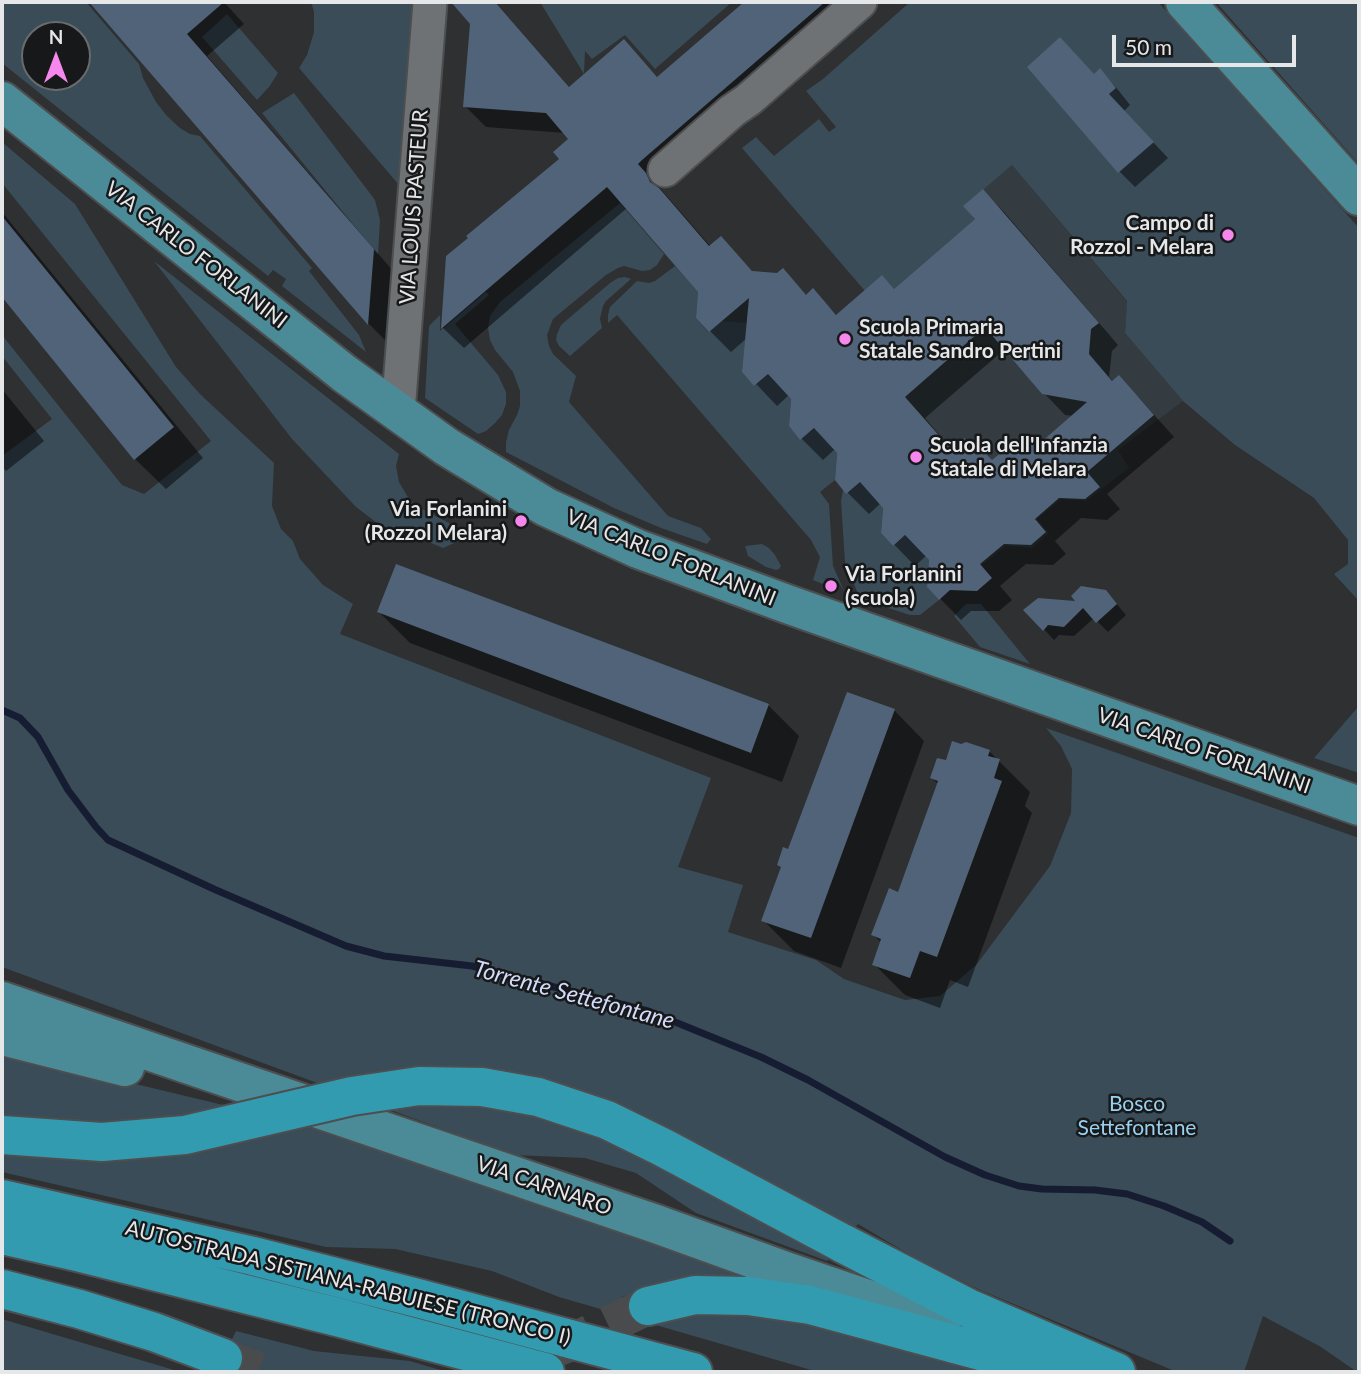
<!DOCTYPE html>
<html>
<head>
<meta charset="utf-8">
<style>
	body { margin:0 }
	#map { position:relative; width:1361px; height:1374px; overflow:hidden; background:#2e3032; font-family:Lato,sans-serif }
	canvas { display:block }
	.frame { position:absolute; inset:0; border:4px solid #e5e7e8; pointer-events:none }
	.north { position:absolute; left:21px; top:21px; width:70px; height:70px; box-sizing:border-box; background:#171819; border:2px solid #696b6c; border-radius:50%; rotate:0deg; font-size:19px; font-weight:700; line-height:28px; text-align:center; color:#e5e7e8 }
	.north::after { content:''; display:block; margin:auto; width:24px; height:32px; background:#f688ed; clip-path:polygon(50% 0,100% 100%,50% 72%,0 100%) }
	.scale { position:absolute; left:1112px; top:35px; width:184px; height:32px; box-sizing:border-box; border:4px solid #e5e7e8; border-top:0; padding-left:9px; font-size:21px; line-height:24px; white-space:nowrap; color:#e5e7e8; -webkit-text-stroke:5px #171819; paint-order:stroke }
</style>
</head>
<body>
<div id="map">
<canvas width="1361" height="1374"></canvas>
<div class="frame"></div>
<div class="north">N</div>
<div class="scale">50 m</div>
</div>
<script>
const ctx = document.querySelector('canvas').getContext('2d');
ctx.lineJoin = 'round';
function paint(path, color) {
  ctx.fillStyle = color;
  ctx.fill(path, 'evenodd');
}
function poly(rows) {
  const path = new Path2D();
  for (const r of rows) {
    path.moveTo(r[0], r[1]);
    for (let i = 2; i < r.length; i += 2) path.lineTo(r[i], r[i + 1]);
  }
  return path;
}
function strokePath(path, color, width, dash) {
  ctx.strokeStyle = color;
  ctx.lineWidth = width;
  ctx.lineCap = dash ? 'butt' : 'round';
  ctx.setLineDash(dash || []);
  ctx.stroke(path);
}
function label(font, color, halo, rows, align = 'center') {
  ctx.font = font + ' Lato,sans-serif';
  ctx.lineWidth = 5;
  ctx.setLineDash([]);
  ctx.textBaseline = 'middle';
  ctx.strokeStyle = halo;
  ctx.fillStyle = color;
  for (const [text, x, y, turn = 0] of rows) {
    ctx.save();
    ctx.translate(x, y);
    ctx.rotate((+turn || 0) * Math.PI / 180);
    ctx.textAlign = isNaN(turn) ? turn : align;
    if (halo) ctx.strokeText(text, 0, 0);
    ctx.fillText(text, 0, 0);
    ctx.restore();
  }
}
paint(poly([
	[1012,165,1127,302,1125,333,1183,401,1118,450,1129,468,1086,501,1061,499,1037,519,1049,533,1032,548,1006,546,982,565,992,578,982,587,977,591,950,590,939,600,927,587,906,535,893,546,881,533,883,507,860,482,847,494,835,480,837,453,815,428,800,440,789,426,791,399,769,374,754,386,696,318,676,268,709,246,721,236,752,271,776,273,783,268,806,294,813,288,837,315,882,275,895,288,974,220,963,206]
]), '#343c41');
paint(poly([
	[2,2,86,2,139,64,143,78,156,102,167,116,180,128,190,134,200,136,312,268,309,271,359,335,366,352,282,286,286,279,273,270,268,276,2,63],
	[35,35,77,35,77,77,35,77],
	[311,2,412,2,399,185,299,68,307,55,314,32,314,12],
	[540,2,732,2,655,69,625,35,592,59,585,51,584,74],
	[910,2,1158,2,1359,228,1359,601,1334,574,1348,564,1348,540,1314,498,1235,445,1183,401,1125,333,1127,301,1012,165,964,206,975,219,894,289,882,276,865,291,742,148,756,137,774,156,819,119,829,132,836,127,806,91,823,79],
	[1216,2,1359,2,1359,164],
	[227,14,278,73,269,87,257,100,202,37],
	[294,93,375,200,380,220,378,255,262,113],
	[2,142,75,204,176,367,200,394,274,463,272,506,281,529,293,541,300,559,323,585,353,604,340,634,711,778,678,867,743,885,728,932,816,960,844,979,905,1000,940,996,977,964,1050,866,1071,813,1072,769,1061,746,1046,728,1359,838,1359,1372,1357,1372,1321,1347,1263,1316,1244,1372,1177,1372,980,1290,917,1259,858,1224,827,1261,696,1213,636,1173,585,1158,513,1155,2,967,2,456,52,419,2,356,2,335,122,485,144,494,211,441,2,183],
	[620,203,664,254,657,265,650,270,642,271,624,266,618,268,606,275,553,319,547,335,549,346,553,354,576,376,569,402,668,516,701,528,711,539,707,544,661,528,614,508,506,452,506,442,509,430,517,415,520,406,520,391,513,372,495,350,490,340,488,328,490,316,500,302],
	[154,261,399,454,396,466,399,482,409,499,422,509,455,526,466,538,443,548,409,534,402,542,356,507,292,439],
	[675,266,698,292,696,318,708,332,722,321,747,323,742,372,755,386,768,374,791,399,789,426,800,439,815,428,837,453,835,480,820,492,829,504,833,566,845,593,839,583,826,578,823,584,813,580,820,557,811,540,617,315,608,323,608,315,610,307,637,281,649,283,655,281],
	[625,277,631,279,606,301,603,306,600,319,602,328,570,356,559,346,556,340,557,334,561,325,610,283,618,278],
	[486,292,489,295,455,324,498,375,506,392,506,404,502,415,495,423,486,431,478,434,425,398,429,326,440,315,440,331],
	[860,482,883,507,881,533,893,546,905,535,929,560,927,587,939,600,920,615,910,615,860,599,845,562,841,501,843,490,847,493],
	[762,544,769,548,775,555,781,566,779,569,776,570,766,567,748,556,745,546],
	[966,604,981,604,1030,664,980,647,954,616],
	[1359,697,1359,773,1314,758,1358,707],
	[2,1052,336,1132,772,1279,664,1286,621,1297,648,1306,724,1309,788,1315,1005,1372,818,1372,559,1297,492,1271,395,1249,326,1247,2,1172],
	[2,1319,181,1372,2,1372],
	[236,1331,314,1351,410,1361,447,1372,216,1372]
]), '#394c57');
paint(poly([
	[93,2,224,2,244,24,207,56,394,272,388,343,369,324],
	[453,2,495,2,570,88,624,42,658,78,746,2,871,2,658,186,711,247,721,238,754,273,777,275,783,270,807,296,813,291,838,316,895,291,977,219,983,191,1004,212,1118,345,1112,351,1109,377,1114,382,1119,378,1140,399,1174,437,1107,494,1120,509,1107,520,1081,518,1055,541,1066,554,1053,565,1026,564,1000,586,1012,600,999,611,971,611,961,620,929,587,931,559,927,555,915,566,883,533,884,507,881,503,869,514,848,493,836,479,838,453,835,449,823,460,802,439,790,425,793,399,789,395,777,406,744,371,747,338,731,352,710,331,700,292,627,208,464,348,443,328,447,257,562,159,570,139,565,133,486,127,465,106,472,23],
	[1005,349,1044,393,1065,415,1074,416,1040,445,992,462,976,453,952,450,925,418],
	[1100,71,1115,86,1130,105,1124,111,1168,158,1135,187,1119,171,1095,76],
	[2,212,203,458,166,489,135,459,13,308,2,297],
	[2,389,44,441,6,471,2,466],
	[1080,603,1116,603,1126,615,1108,632,1094,618,1074,636,1059,635,1054,640,1026,610],
	[379,612,768,705,799,736,782,782,410,643],
	[894,710,924,741,841,968,794,951,763,920,789,851],
	[989,751,1030,792,1025,806,1032,813,968,987,950,980,940,1008,905,995,874,964,882,943,873,935,899,894,939,785,932,778,947,762]
]), '#0007');
strokePath(poly([
	[2,710,20,718,38,737,68,790,96,827,108,840,216,890,346,946,384,956,472,966,648,1011,761,1057,808,1080,945,1157,985,1175,1019,1186,1042,1189,1095,1190,1127,1194,1164,1206,1202,1222,1230,1241]
]), '#161c31', 7);
paint(poly([
	[89,2,224,2,187,34,374,249,368,325],
	[451,2,495,2,569,87,624,39,657,77,744,2,825,2,642,160,638,164,646,173,650,182,659,188,709,246,721,236,752,271,777,273,783,268,806,295,813,288,836,315,882,275,894,289,975,219,963,206,983,189,1099,323,1091,329,1089,354,1112,381,1119,375,1154,415,1087,472,1100,487,1085,499,1059,498,1035,519,1046,532,1031,545,1004,544,980,564,992,578,977,591,950,590,939,600,927,587,929,560,905,535,893,546,881,533,883,508,860,482,846,494,835,480,837,453,814,428,800,440,789,426,791,399,768,374,754,386,742,372,749,298,709,332,696,318,698,292,607,187,441,329,446,256,468,238,466,236,559,159,553,152,568,139,546,113,463,107,470,24],
	[985,327,1042,394,1087,402,1039,444,1014,442,992,460,979,447,975,451,964,438,951,449,905,397],
	[1060,37,1094,74,1100,68,1116,88,1109,94,1154,142,1118,173,1027,67],
	[2,216,174,427,134,460,2,297],
	[396,564,769,704,751,753,377,612],
	[1081,586,1106,590,1117,604,1096,623,1083,608,1064,627,1048,625,1043,631,1023,610,1038,598,1075,601,1071,596],
	[847,692,895,709,811,938,761,921,781,867,777,865,783,847,788,849],
	[952,741,961,744,966,742,990,750,988,756,1000,759,994,778,1002,781,937,957,920,951,910,978,872,965,881,939,871,935,889,888,898,892,938,781,930,778,937,758,946,760]
]), '#506379');
strokePath(poly([
	[556,1348,572,1342,648,1306],
	[223,1358,262,1372]
]), '#494b4d', 38, [38, 19]);
const minor = poly([
	[665,170,732,111,748,100,860,2],
	[398,412,430,2]
]);
const major = poly([
	[1185,2,1359,196],
	[2,101,345,374,447,447,546,507,638,549,787,604,1359,806],
	[2,1001,656,1224,786,1271,941,1324],
	[2,1036,125,1067]
]);
const highway = poly([
	[2,1199,253,1256,421,1299,693,1372],
	[2,1235,77,1252,337,1317,545,1372],
	[842,1243,968,1308,1116,1372],
	[2,1289,79,1309,154,1332,223,1358],
	[648,1306,695,1295,748,1296,810,1305,1058,1372]
]);
strokePath(minor, '#4c4e50', 37);
strokePath(major, '#4c4e50', 42);
strokePath(highway, '#4c4e50', 42);
strokePath(minor, '#6f7274', 33);
strokePath(major, '#4b8b98', 38);
strokePath(highway, '#339bb0', 38);
const highwayBridge = poly([
	[2,1135,102,1142,185,1135,352,1096,419,1086,482,1087,538,1097,607,1120,662,1147,842,1243]
]);
strokePath(highwayBridge, '#4c4e50', 42, []);
strokePath(highwayBridge, '#339bb0', 38);
for (const [x, y, r, color] of [
	[1228,235,7,"#f688ed"],
	[845,339,7,"#f688ed"],
	[916,457,7,"#f688ed"],
	[521,521,7,"#f688ed"],
	[831,586,7,"#f688ed"]
]) {
  const dot = new Path2D();
  dot.arc(x, y, r, 0, 2 * Math.PI);
  ctx.fillStyle = color;
  ctx.fill(dot);
  strokePath(dot, '#171819', 2.5);
}
label('21px', '#e5e7e8', '#171819', [
	["VIA LOUIS PASTEUR",414,207,-86],
	["VIA CARLO FORLANINI",196,255,38],
	["VIA CARLO FORLANINI",671,558,22],
	["VIA CARLO FORLANINI",1204,751,19],
	["VIA CARNARO",544,1186,19],
	["AUTOSTRADA SISTIANA-RABUIESE (TRONCO I)",348,1283,14]
]);
label('bold 21px', '#e5e7e8', '#171819', [
	["Campo di",1214,223,"right"],
	["Rozzol - Melara",1214,247,"right"],
	["Scuola Primaria",859,327],
	["Statale Sandro Pertini",859,351],
	["Scuola dell'Infanzia",930,445],
	["Statale di Melara",930,469],
	["Via Forlanini",507,509,"right"],
	["(Rozzol Melara)",507,533,"right"],
	["Via Forlanini",845,574],
	["(scuola)",845,598]
], 'left');
label('21px', '#98d0f0', '#171819', [
	["Bosco",1137,1104],
	["Settefontane",1137,1128]
]);
label('italic 23px', '#d2dbfa', '#171819', [
	["Torrente Settefontane",574,995,15]
]);
</script>
</body>
</html>
